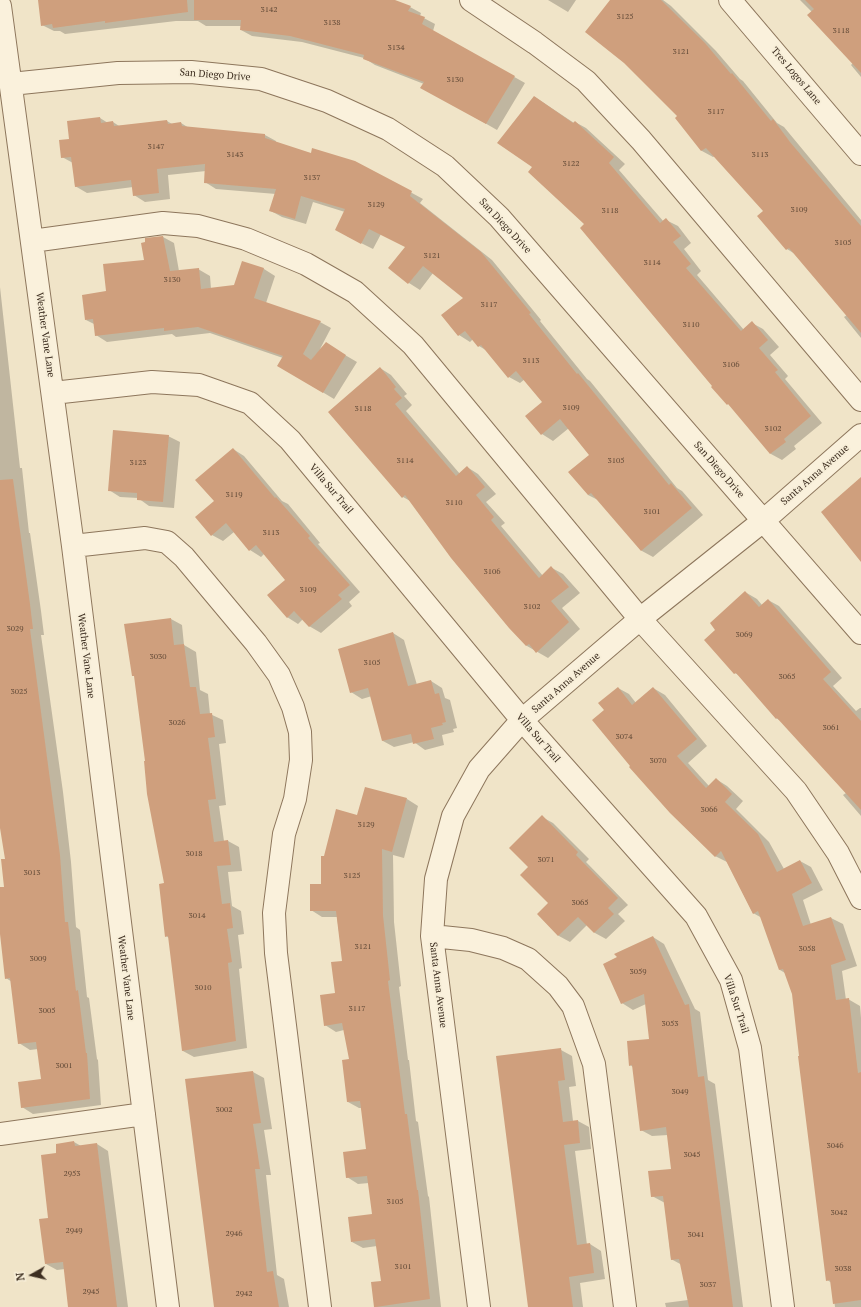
<!DOCTYPE html>
<html>
<head>
<meta charset="utf-8">
<style>
	body { margin:0 }
	#map { position:relative; width:861px; height:1307px; overflow:hidden; background:#f0e4c8; font-family:"PT Serif",serif }
	canvas { display:block }
	.north { position:absolute; left:12px; top:1255px; width:40px; height:40px; -webkit-text-stroke:3px #f7eed8; paint-order:stroke; rotate:262deg; font-size:11px; font-weight:700; line-height:16px; text-align:center; color:#3d2e20 }
	.north::after { content:''; display:block; margin:auto; width:14px; height:18px; background:#3d2e20; clip-path:polygon(50% 0,100% 100%,50% 72%,0 100%) }
</style>
</head>
<body>
<div id="map">
<canvas width="861" height="1307"></canvas>
<div class="north">N</div>
</div>
<script>
const ctx = document.querySelector('canvas').getContext('2d');
ctx.lineJoin = 'round';
function paint(path, color) {
  ctx.fillStyle = color;
  ctx.fill(path, 'evenodd');
}
function poly(rows) {
  const path = new Path2D();
  for (const r of rows) {
    path.moveTo(r[0], r[1]);
    for (let i = 2; i < r.length; i += 2) path.lineTo(r[i], r[i + 1]);
  }
  return path;
}
function strokePath(path, color, width, dash) {
  ctx.strokeStyle = color;
  ctx.lineWidth = width;
  ctx.lineCap = dash ? 'butt' : 'round';
  ctx.setLineDash(dash || []);
  ctx.stroke(path);
}
function label(font, color, halo, rows, align = 'center') {
  ctx.font = font + ' "PT Serif",serif';
  ctx.lineWidth = 3.5;
  ctx.setLineDash([]);
  ctx.textBaseline = 'middle';
  ctx.strokeStyle = halo;
  ctx.fillStyle = color;
  for (const [text, x, y, turn = 0] of rows) {
    ctx.save();
    ctx.translate(x, y);
    ctx.rotate((+turn || 0) * Math.PI / 180);
    ctx.textAlign = isNaN(turn) ? turn : align;
    if (halo) ctx.strokeText(text, 0, 0);
    ctx.fillText(text, 0, 0);
    ctx.restore();
  }
}
paint(poly([
	[39,0,392,0,410,7,421,13,420,16,435,24,433,31,525,83,497,130,422,87,424,84,375,65,364,58,302,42,252,36,241,30,241,26,206,26,198,21,176,21,65,34,60,31,54,31,42,25],
	[548,0,576,0,568,12],
	[612,0,663,0,671,6,716,51,740,79,743,81,777,123,784,127,861,220,861,338,844,317,847,315,795,254,787,249,765,211,715,156,713,157,702,151,677,118,679,116],
	[800,0,861,0,861,77,851,65,853,63,812,12],
	[535,97,574,123,575,122,586,128,625,164,619,170,664,222,666,220,678,226,691,243,684,249,701,271,697,275,744,330,752,323,763,329,779,347,770,355,788,376,785,379,822,423,794,446,796,449,782,460,771,454,731,406,713,387,714,386,585,224,534,166],
	[100,118,108,123,113,122,119,126,167,121,172,124,181,123,189,128,265,135,276,141,276,143,312,154,355,162,423,199,420,203,492,260,541,320,540,321,587,379,590,381,677,488,682,491,703,515,653,557,642,551,600,501,588,495,590,455,569,428,553,441,542,434,543,402,525,379,520,383,509,377,489,352,479,346,473,339,470,342,459,335,464,298,433,273,420,290,409,283,389,268,406,247,381,234,373,249,347,236,345,212,313,202,306,224,282,217,271,211,276,194,216,189,205,182,206,171,168,175,170,199,145,202,134,195,133,187,87,193,75,186,73,163,62,157,70,140,68,122],
	[163,237,174,243,179,271,198,269,210,276,211,289,235,286,243,262,264,269,275,276,266,303,320,322,331,328,320,349,326,344,357,362,334,399,279,366,283,358,210,333,176,337,172,334,107,342,96,335,94,324,86,320,107,292,145,261],
	[0,287,20,468,22,468,29,533,30,533,41,611,44,635,41,635,63,792,71,862,76,927,80,930,87,997,89,998,97,1059,98,1060,101,1105,33,1114,22,1107,42,1080,38,1049,30,1050,19,1043,12,982,6,978,0,925,0,888,5,888,6,860,0,822],
	[380,368,391,375,407,394,404,396,412,405,406,411,460,474,467,467,478,474,496,494,486,502,505,523,501,526,543,576,552,568,563,574,580,593,562,608,580,629,548,658,527,646,510,627,412,502,403,497],
	[168,436,180,442,174,508,149,506,138,498,120,497,109,490],
	[233,449,244,456,282,501,288,504,320,543,318,544,360,592,349,602,352,606,321,633,309,626,303,619,298,624,287,617,286,580,264,554,261,557,250,550,234,532,223,541,212,535,215,501],
	[745,592,757,599,762,605,768,600,779,606,842,678,833,686,856,711,860,708,861,708,861,816,843,795,846,793,781,721,776,718,740,676,735,673,717,630],
	[171,619,182,625,184,645,196,652,200,690,208,694,210,714,223,720,226,743,219,744,226,805,219,806,224,841,228,841,239,847,242,871,228,872,232,906,241,911,244,934,238,935,242,968,239,969,247,1048,194,1057,183,1051,169,938,166,936,165,884,146,762,136,677,133,675],
	[393,633,404,640,417,685,431,681,442,688,445,698,450,700,457,728,453,729,454,732,442,735,444,745,425,750,414,742,394,747,383,741,372,696,362,699,351,692],
	[618,688,629,694,636,703,653,688,665,695,707,746,688,763,709,786,716,779,727,786,743,801,736,809,769,842,784,869,800,861,811,867,823,890,803,900,811,925,831,918,843,924,857,966,842,971,846,1000,848,999,860,1006,861,1018,861,1307,835,1307,832,1283,827,1280,793,994,785,973,780,970,762,918,753,913,727,862,715,856,631,766,605,710],
	[407,799,418,806,404,858,393,855,394,922,401,986,399,987,408,1060,409,1060,416,1121,418,1122,428,1196,429,1197,441,1307,375,1307,382,1282,377,1246,363,1248,352,1242,373,1215,369,1183,358,1184,347,1177,368,1150,362,1108,359,1108,348,1102,350,1060,344,1030,336,1032,325,1025,336,994,343,962,337,917,322,917,311,910,322,885,325,857,358,816],
	[542,817,553,823,589,859,586,862,628,905,618,914,625,921,606,939,595,933,587,925,570,942,559,936,538,914,549,903,529,867],
	[653,937,664,944,695,1009,700,1012,708,1080,715,1084,743,1307,666,1307,665,1303,688,1300,682,1265,671,1259,665,1203,652,1196,672,1170,668,1135,652,1136,641,1130,633,1067,630,1065,651,1040,646,1004,633,1010,622,1003],
	[561,1050,572,1056,576,1086,569,1087,573,1121,578,1121,589,1127,591,1149,575,1151,587,1245,590,1244,601,1251,605,1279,580,1283,583,1307,528,1307],
	[253,1072,264,1078,272,1129,264,1130,271,1175,266,1175,277,1275,284,1279,289,1307,214,1307],
	[74,1142,81,1146,97,1144,108,1151,128,1307,66,1307,69,1307,65,1269,57,1270,46,1264,50,1219,58,1154]
]), '#0003');
paint(poly([
	[38,0,187,0,188,12,105,23,105,21,53,28,52,24,41,26],
	[194,0,395,0,411,6,408,11,425,17,422,24,515,76,486,124,420,88,424,82,363,59,364,55,290,36,240,30,241,20,194,20],
	[610,0,661,0,705,43,731,74,732,73,771,121,773,119,790,142,861,226,861,333,789,248,786,250,757,216,763,211,706,148,701,151,675,118,677,116,624,63,585,32],
	[805,0,861,0,861,73,807,15,814,9],
	[534,96,573,123,575,121,614,157,609,163,660,223,666,218,681,236,673,242,691,264,686,268,741,331,752,321,768,340,759,348,778,370,775,372,811,416,784,439,786,442,770,454,728,404,727,405,711,387,712,386,580,228,584,224,528,172,532,167,497,143],
	[100,117,101,123,113,121,114,126,167,120,168,124,181,122,182,126,265,134,265,138,311,153,312,148,355,161,412,191,410,196,481,252,531,313,529,314,577,374,578,373,669,485,671,483,692,508,641,551,591,493,588,495,568,472,589,455,560,419,541,435,525,416,542,402,516,371,508,378,481,345,478,347,465,331,458,336,441,315,463,298,423,266,408,284,388,268,405,247,369,229,361,244,335,230,345,209,301,196,295,219,269,211,276,189,204,183,205,164,157,169,159,193,133,196,131,180,75,187,71,157,61,158,59,140,69,139,67,121],
	[163,236,170,271,199,268,201,289,234,285,242,261,264,268,254,298,321,321,303,354,311,360,326,342,346,355,323,393,277,366,283,356,198,327,164,331,164,328,95,336,93,319,85,320,82,295,106,291,103,264,144,260,141,243,145,242,145,238],
	[380,367,396,387,394,389,402,398,395,404,456,476,467,466,485,487,476,495,494,517,491,520,539,578,551,566,569,587,551,601,569,622,536,653,529,644,526,646,509,628,451,558,405,495,402,498,328,412],
	[113,430,169,435,163,502,137,500,137,493,108,491],
	[233,448,275,498,276,497,310,536,308,538,350,585,338,595,342,599,309,627,294,611,287,618,267,595,285,580,256,545,249,551,226,523,211,536,195,517,214,501,195,480],
	[861,477,861,562,821,512],
	[13,479,30,604,33,629,30,629,60,855,65,922,68,922,76,991,78,990,86,1053,87,1053,90,1099,21,1108,18,1082,41,1079,36,1042,18,1044,10,978,5,979,0,934,0,887,4,887,1,859,5,859,0,828,0,480],
	[745,591,759,607,768,599,831,672,823,679,861,721,861,810,777,718,776,719,736,673,734,674,704,640,715,630,710,623],
	[171,618,174,645,184,644,190,687,196,687,200,714,212,713,215,737,208,738,216,799,208,800,214,842,228,840,231,865,217,866,222,904,230,903,233,928,227,929,232,962,228,963,236,1041,182,1051,168,936,165,937,159,884,164,883,147,794,144,761,145,761,134,676,132,676,124,624],
	[393,632,408,686,431,680,435,694,439,693,446,722,442,723,443,725,431,728,434,739,413,744,411,734,382,741,368,688,350,693,338,649],
	[618,687,632,705,653,687,697,739,677,756,706,788,716,778,732,794,725,802,758,834,777,872,800,860,812,883,792,894,803,926,831,917,846,960,831,965,836,1000,849,998,858,1073,861,1072,861,1300,833,1304,830,1280,826,1281,798,1056,799,1056,792,994,783,969,779,970,758,911,753,914,721,851,715,857,670,813,629,767,630,766,592,720,604,710,598,703],
	[365,787,407,798,392,852,382,849,383,915,390,980,388,981,405,1114,407,1114,417,1190,418,1190,430,1299,376,1307,374,1307,371,1282,381,1281,375,1239,351,1242,348,1217,372,1214,367,1176,346,1178,343,1152,366,1149,360,1101,347,1102,342,1060,349,1059,342,1023,324,1026,320,995,335,993,331,962,342,961,336,911,310,911,310,884,321,884,321,856,324,856,336,809,357,815],
	[542,815,578,852,576,855,618,898,608,908,614,914,594,933,578,917,558,936,537,914,548,903,520,875,528,867,509,848],
	[653,936,685,1005,689,1004,698,1077,704,1076,733,1307,689,1307,679,1259,671,1260,663,1196,651,1197,648,1171,671,1169,666,1127,640,1131,632,1065,629,1066,627,1041,649,1039,644,994,621,1004,603,964,617,957,614,954],
	[561,1048,565,1080,558,1081,563,1122,578,1120,580,1143,564,1145,577,1245,590,1243,594,1273,569,1277,573,1307,528,1307,496,1056],
	[253,1071,261,1123,253,1124,260,1169,255,1169,262,1229,267,1272,273,1271,279,1307,214,1307,185,1079],
	[74,1141,75,1146,97,1143,117,1307,68,1307,63,1262,45,1264,39,1219,48,1218,41,1155,56,1153,56,1144]
]), '#cf9f7d');
const minor = poly([
	[471,0,535,43,586,81,641,140,861,400],
	[730,0,861,154],
	[0,6,73,546,168,1307],
	[11,84,118,73,191,72,261,79,327,101,388,129,445,166,499,217,861,633],
	[32,241,163,223,198,226,246,239,306,264,355,292,413,345,640,619,796,791,838,853,861,898],
	[53,393,152,382,199,385,250,403,290,440,522,720,696,916,731,980,750,1048,783,1307],
	[73,546,145,538,167,542,184,557,256,643,279,675,293,707,300,732,301,760,295,799,284,834,274,913,276,953,320,1307],
	[432,936,471,940,503,948,528,959,558,986,573,1006,594,1064,625,1307],
	[0,1134,144,1114],
	[479,1307,432,936,436,879,453,816,479,769,522,720,640,619,763,521,861,435]
]);
strokePath(minor, '#8d765c', 24);
strokePath(minor, '#faf1dc', 22);
label('8px', '#624a37', null, [
	["3142",269,10],
	["3125",625,17],
	["3138",332,23],
	["3118",841,31],
	["3134",396,48],
	["3121",681,52],
	["3130",455,80],
	["3117",716,112],
	["3147",156,147],
	["3143",235,155],
	["3113",760,155],
	["3122",571,164],
	["3137",312,178],
	["3129",376,205],
	["3109",799,210],
	["3118",610,211],
	["3105",843,243],
	["3121",432,256],
	["3114",652,263],
	["3130",172,280],
	["3117",489,305],
	["3110",691,325],
	["3113",531,361],
	["3106",731,365],
	["3109",571,408],
	["3118",363,409],
	["3102",773,429],
	["3114",405,461],
	["3105",616,461],
	["3123",138,463],
	["3119",234,495],
	["3110",454,503],
	["3101",652,512],
	["3113",271,533],
	["3106",492,572],
	["3109",308,590],
	["3102",532,607],
	["3029",15,629],
	["3069",744,635],
	["3030",158,657],
	["3105",372,663],
	["3065",787,677],
	["3025",19,692],
	["3026",177,723],
	["3061",831,728],
	["3074",624,737],
	["3070",658,761],
	["3066",709,810],
	["3129",366,825],
	["3018",194,854],
	["3071",546,860],
	["3013",32,873],
	["3125",352,876],
	["3065",580,903],
	["3014",197,916],
	["3121",363,947],
	["3058",807,949],
	["3009",38,959],
	["3059",638,972],
	["3010",203,988],
	["3117",357,1009],
	["3005",47,1011],
	["3053",670,1024],
	["3001",64,1066],
	["3049",680,1092],
	["3002",224,1110],
	["3046",835,1146],
	["3045",692,1155],
	["2953",72,1174],
	["3105",395,1202],
	["3042",839,1213],
	["2949",74,1231],
	["2946",234,1234],
	["3041",696,1235],
	["3101",403,1267],
	["3038",843,1269],
	["3037",708,1285],
	["2945",91,1292],
	["2942",244,1294]
]);
label('10px', '#3d2e20', '#f7eed8', [
	["San Diego Drive",215,75,4],
	["Tres Logos Lane",796,76,50],
	["San Diego Drive",505,226,47],
	["Weather Vane Lane",45,335,82],
	["San Diego Drive",719,470,49],
	["Santa Anna Avenue",815,475,-41],
	["Villa Sur Trail",331,489,50],
	["Weather Vane Lane",86,656,83],
	["Santa Anna Avenue",566,683,-41],
	["Villa Sur Trail",538,738,49],
	["Weather Vane Lane",126,978,83],
	["Santa Anna Avenue",438,985,83],
	["Villa Sur Trail",736,1004,72]
]);
</script>
</body>
</html>
